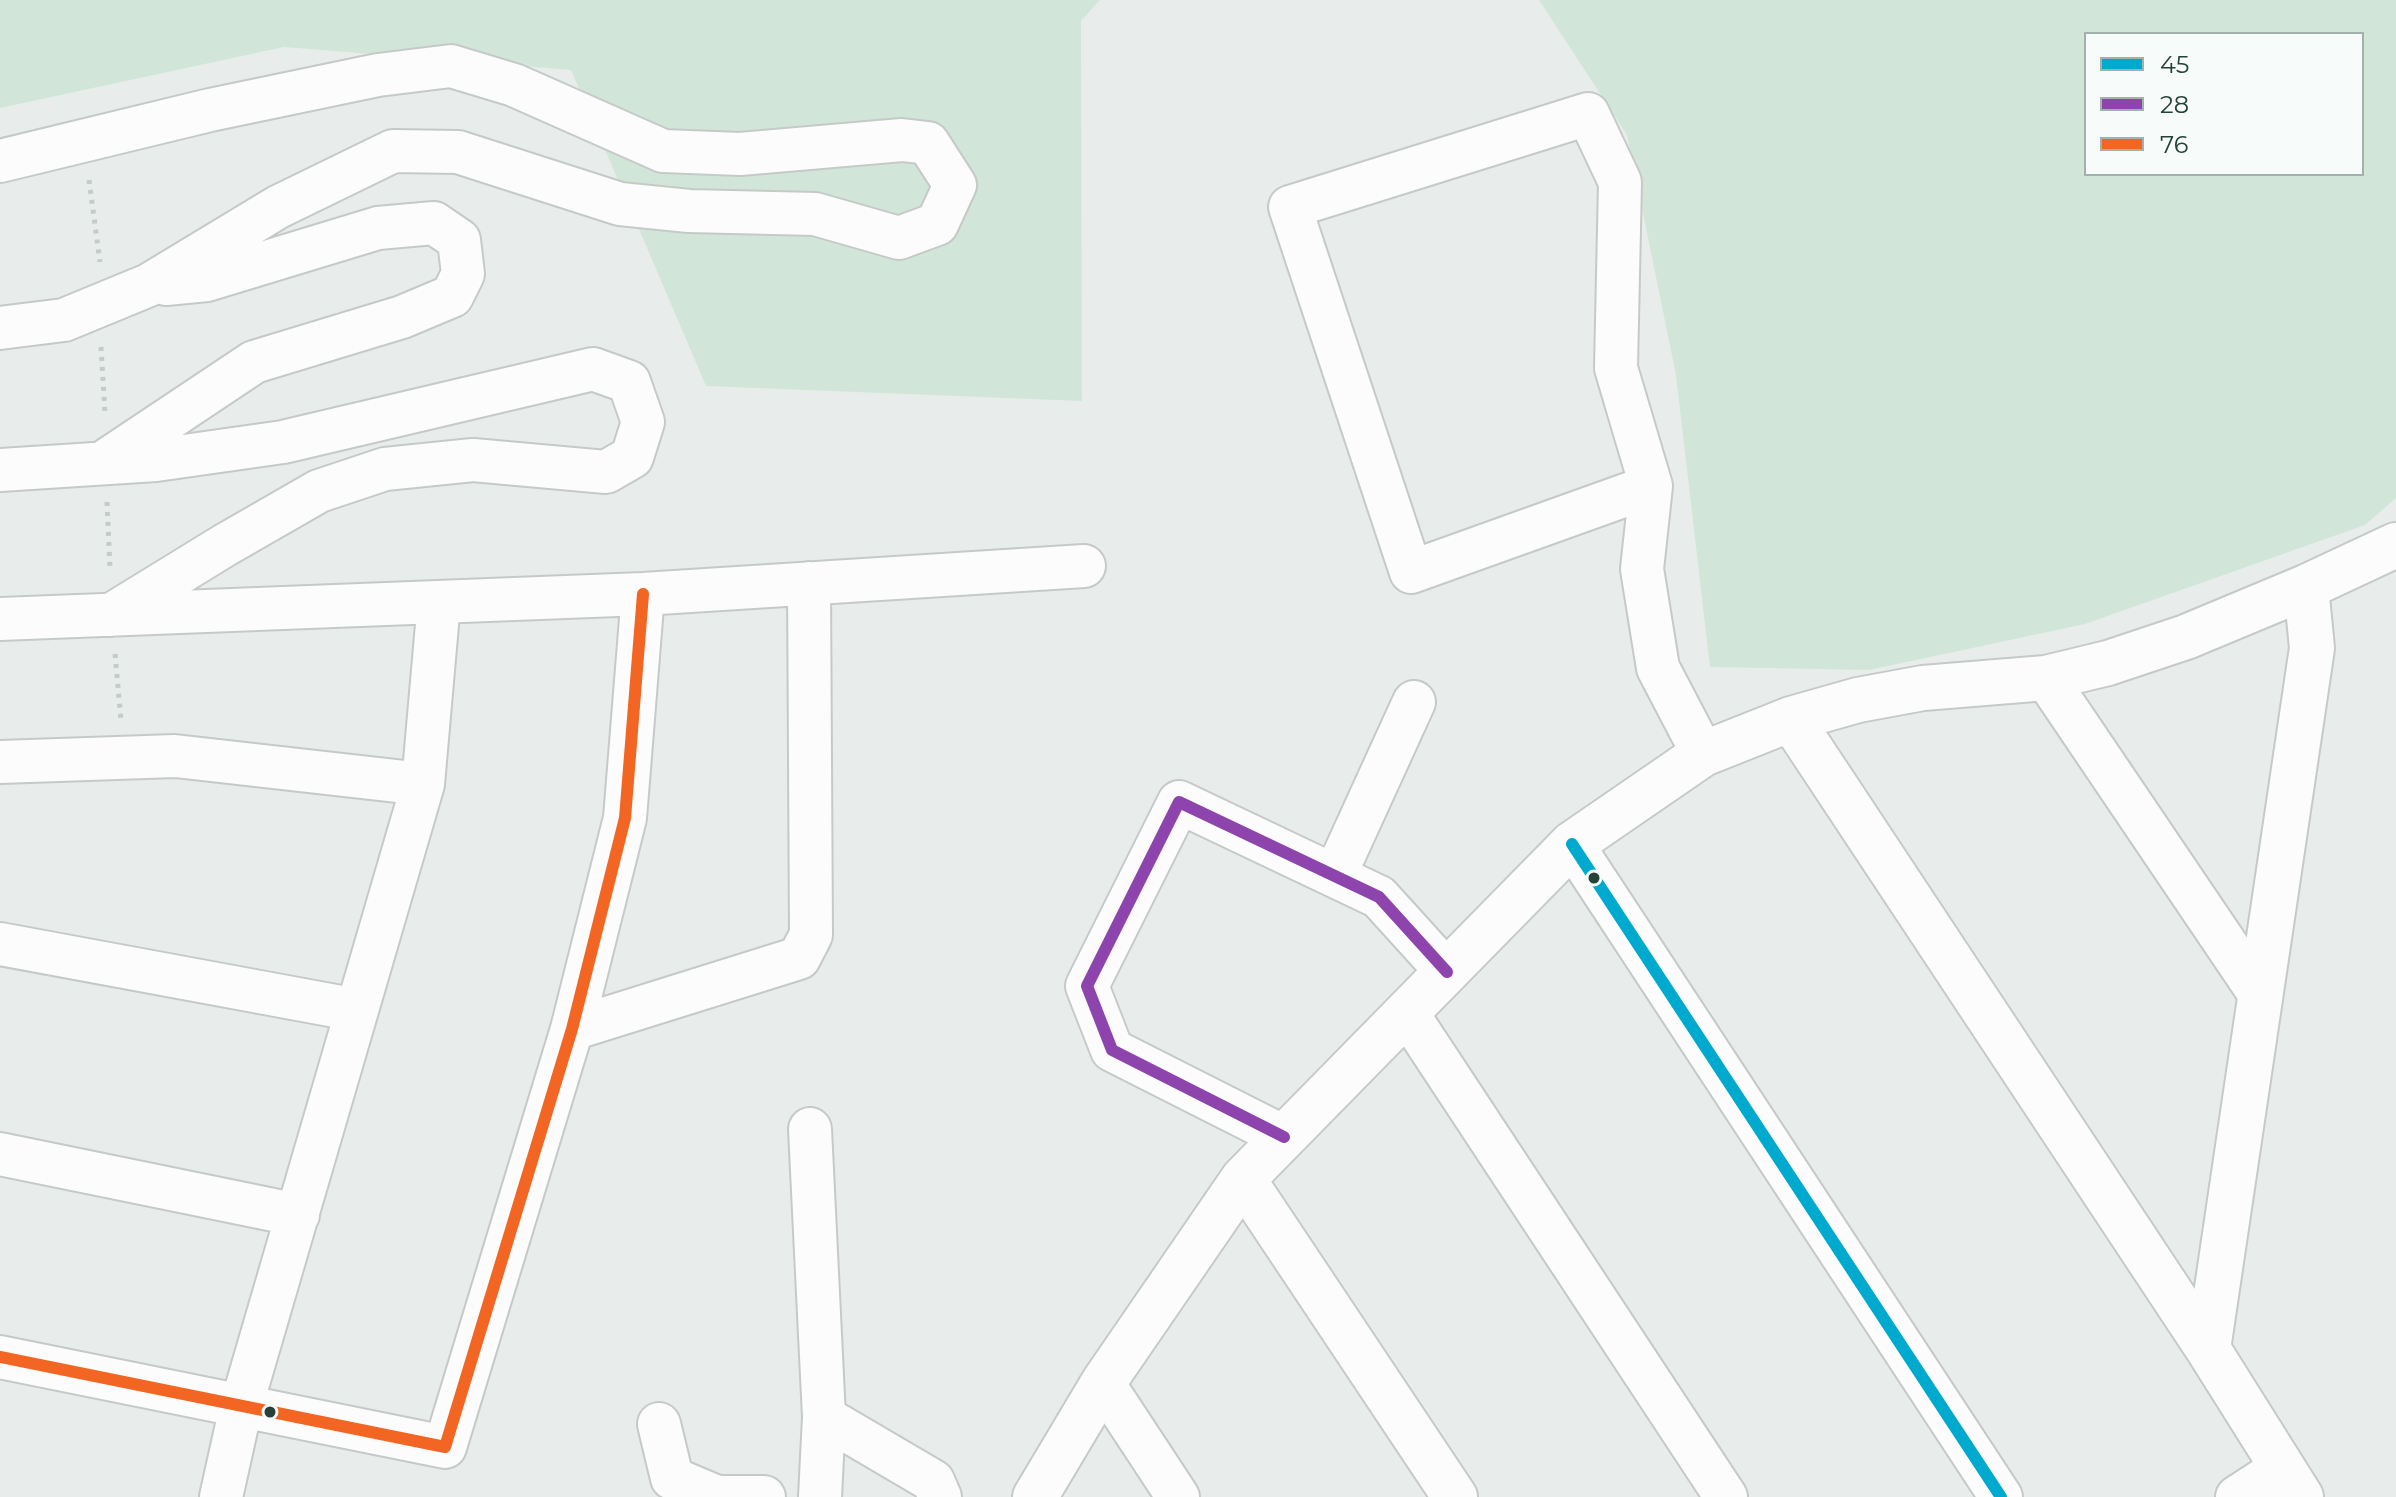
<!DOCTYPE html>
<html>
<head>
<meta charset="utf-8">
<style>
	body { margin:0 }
	#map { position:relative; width:2396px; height:1497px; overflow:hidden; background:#e8edeb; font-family:Montserrat,sans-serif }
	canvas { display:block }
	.legend { position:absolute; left:2084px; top:32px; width:280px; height:144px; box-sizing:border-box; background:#f7fbf9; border:2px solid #a3b1ad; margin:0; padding:10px 14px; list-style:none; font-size:24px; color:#24423a }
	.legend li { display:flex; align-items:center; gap:16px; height:40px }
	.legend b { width:40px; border:2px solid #a3b1ad }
</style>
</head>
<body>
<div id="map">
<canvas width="2396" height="1497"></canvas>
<ul class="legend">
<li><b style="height:10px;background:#00a9ce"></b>45</li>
<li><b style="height:10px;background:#8e44ad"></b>28</li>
<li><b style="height:10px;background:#f26522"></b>76</li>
</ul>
</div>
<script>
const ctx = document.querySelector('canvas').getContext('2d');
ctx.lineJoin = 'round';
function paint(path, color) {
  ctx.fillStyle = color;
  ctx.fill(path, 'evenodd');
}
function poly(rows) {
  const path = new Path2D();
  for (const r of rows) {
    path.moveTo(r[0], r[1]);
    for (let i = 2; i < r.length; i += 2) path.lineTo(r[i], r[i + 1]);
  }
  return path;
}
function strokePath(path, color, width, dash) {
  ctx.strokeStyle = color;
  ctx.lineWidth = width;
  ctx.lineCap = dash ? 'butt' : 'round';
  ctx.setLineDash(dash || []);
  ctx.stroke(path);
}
paint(poly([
	[0,0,1100,0,1081,21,1082,401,706,386,571,70,284,47,0,108],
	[1539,0,2396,0,2396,498,2365,525,2085,624,1869,670,1710,667,1676,375,1627,135],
	[2086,34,2362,34,2362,174,2086,174]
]), '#d1e6d8');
const minor = poly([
	[0,161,210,110,378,75,451,66,514,85,663,151,740,154,902,140,928,143,955,185,937,224,899,238,815,214,689,211,620,204,458,152,393,151,278,207,149,285,64,320,0,328],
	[107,460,254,362,402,317,452,296,463,274,459,240,434,223,378,228,207,280,166,284],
	[0,470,156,460,283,442,593,369,629,382,643,422,632,457,606,472,473,460,385,469,319,491,225,545,111,615],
	[1651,486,1411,572,1290,207,1588,114,1620,182,1616,368,1651,486,1642,569,1658,668,1703,754],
	[0,619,643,594,1084,566],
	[2046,678,2261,996],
	[0,762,175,756,423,784],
	[1572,844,2001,1497],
	[1335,875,1414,702],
	[0,944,357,1010],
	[1407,1013,1726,1497],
	[572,1029,799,958,811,935,809,583],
	[810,1129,824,1417,820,1497],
	[1284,1137,1112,1050,1087,986,1179,802,1379,897,1447,972],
	[0,1154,298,1215],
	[0,1357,445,1447,572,1029,625,818,643,594],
	[1103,1383,1178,1497],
	[824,1417,933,1481,940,1497],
	[659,1424,672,1478,717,1497,764,1497],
	[221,1497,241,1407,423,784,439,602],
	[2237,1497,2283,1467]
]);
const tertiary = poly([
	[1791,719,2208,1349,2301,1497],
	[1243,1179,1455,1497],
	[2208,1349,2312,648,2306,587],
	[1035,1497,1103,1383,1243,1179,1572,844,1703,754,1791,719,1858,700,1923,688,2046,678,2108,663,2186,637,2306,587,2396,545]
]);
strokePath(minor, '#c5cac8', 46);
strokePath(tertiary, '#c5cac8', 48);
strokePath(poly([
	[89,180,100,262],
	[101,347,105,413],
	[107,502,110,568],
	[115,654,121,720]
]), '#c3ccca', 5, [4, 6]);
strokePath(minor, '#fcfcfc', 42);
strokePath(tertiary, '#fcfcfc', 44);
strokePath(poly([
	[1572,844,2001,1497]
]), '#00a9ce', 12);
strokePath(poly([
	[1284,1137,1112,1050,1087,986,1179,802,1379,897,1447,972]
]), '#8e44ad', 12);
strokePath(poly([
	[0,1357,445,1447,572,1029,625,818,643,594]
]), '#f26522', 12);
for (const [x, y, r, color] of [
	[1594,878,7,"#24423a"],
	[270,1412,7,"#24423a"]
]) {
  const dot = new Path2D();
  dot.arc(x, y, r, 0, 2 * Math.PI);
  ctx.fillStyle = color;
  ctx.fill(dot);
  strokePath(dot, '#f7fbf9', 3);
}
</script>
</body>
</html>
